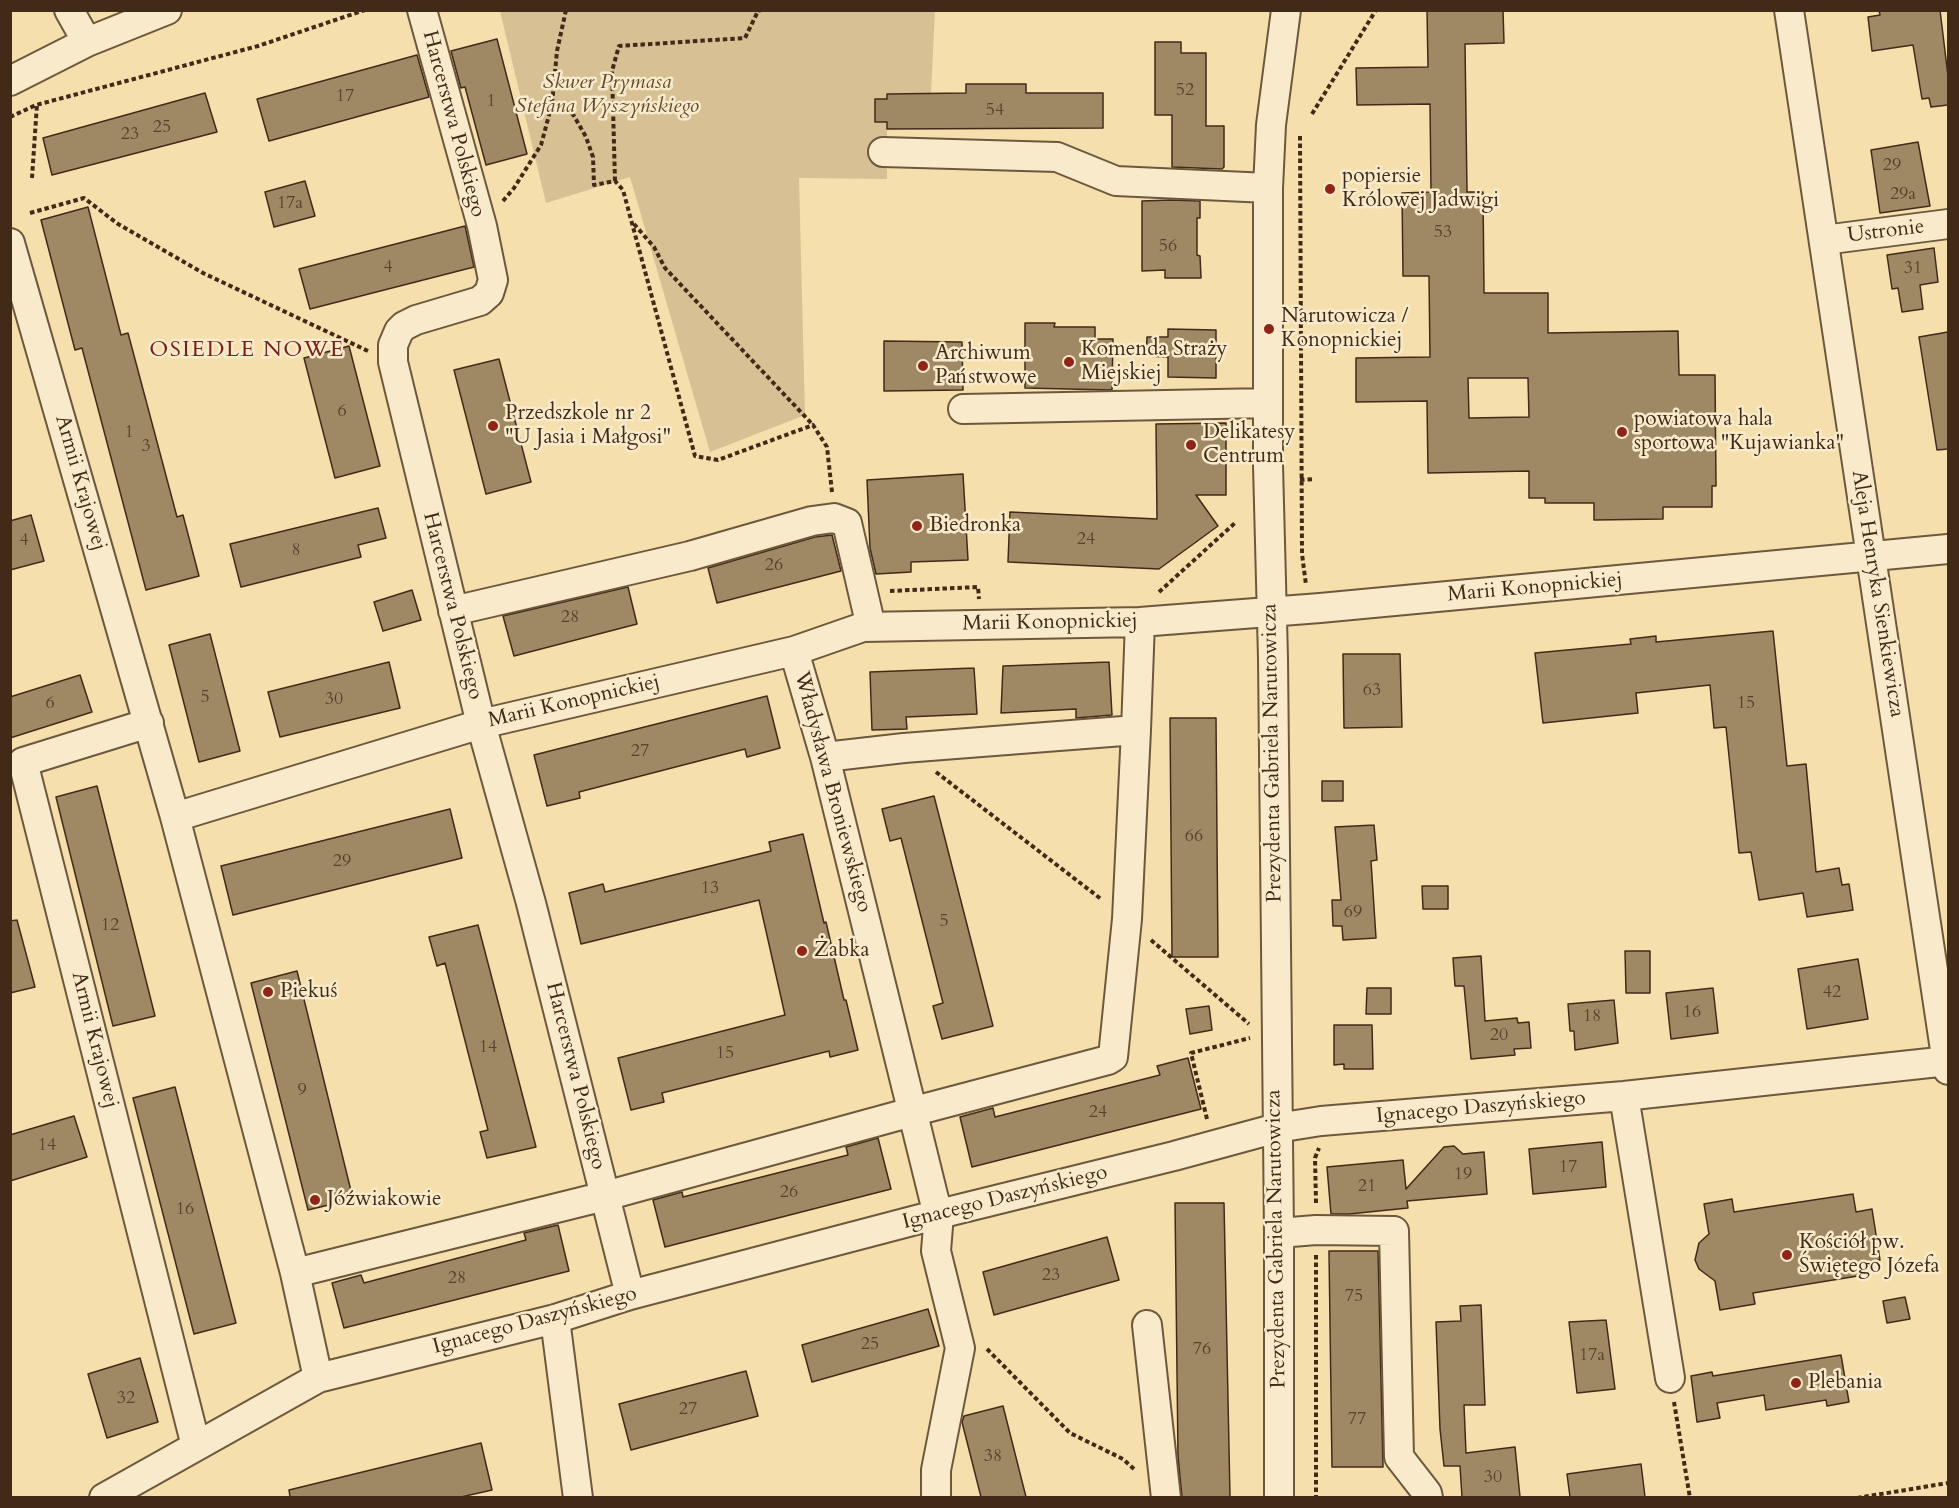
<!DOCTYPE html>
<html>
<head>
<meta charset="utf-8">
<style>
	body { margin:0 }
	#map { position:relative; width:1959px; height:1508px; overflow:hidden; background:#f5dfad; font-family:Cardo,serif }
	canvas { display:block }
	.frame { position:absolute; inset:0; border:12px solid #412b18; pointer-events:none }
</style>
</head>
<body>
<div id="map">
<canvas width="1959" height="1508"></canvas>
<div class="frame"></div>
</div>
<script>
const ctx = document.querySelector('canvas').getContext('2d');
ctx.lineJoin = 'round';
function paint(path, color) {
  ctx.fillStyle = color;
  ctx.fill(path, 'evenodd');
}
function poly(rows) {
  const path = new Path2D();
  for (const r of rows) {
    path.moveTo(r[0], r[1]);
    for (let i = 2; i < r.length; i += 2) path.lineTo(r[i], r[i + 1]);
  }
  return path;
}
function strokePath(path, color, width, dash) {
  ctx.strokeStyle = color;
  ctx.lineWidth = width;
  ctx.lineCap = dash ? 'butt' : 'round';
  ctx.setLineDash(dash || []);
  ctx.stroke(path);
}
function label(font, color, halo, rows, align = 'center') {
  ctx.font = font + ' Cardo,serif';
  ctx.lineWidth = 5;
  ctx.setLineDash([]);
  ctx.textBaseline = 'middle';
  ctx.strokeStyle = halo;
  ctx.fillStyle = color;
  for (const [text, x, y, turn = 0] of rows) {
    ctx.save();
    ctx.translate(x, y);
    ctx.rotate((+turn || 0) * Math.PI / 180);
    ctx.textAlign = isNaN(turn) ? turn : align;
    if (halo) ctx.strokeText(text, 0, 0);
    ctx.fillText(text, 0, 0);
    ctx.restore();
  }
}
paint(poly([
	[500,11,935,11,931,93,887,94,887,99,875,100,875,122,887,122,887,179,799,178,805,415,710,452,630,177,546,203]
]), '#d6c094');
const building = poly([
	[1427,10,1503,10,1504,43,1465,44,1467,192,1483,192,1484,293,1548,293,1548,333,1678,331,1679,375,1715,375,1716,486,1712,486,1712,507,1663,507,1663,519,1594,520,1594,503,1545,503,1545,498,1529,498,1529,471,1428,473,1427,401,1356,402,1356,358,1430,357,1429,276,1403,276,1402,193,1431,192,1430,104,1357,105,1356,68,1428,67,1427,10],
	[1468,378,1528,378,1529,417,1469,418,1468,378],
	[1879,10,1940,10,1948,76,1948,105,1931,107,1929,98,1922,99,1913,45,1872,51,1868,17,1880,15,1879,10],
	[497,39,527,154,486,165,465,87,461,88,451,51,497,39],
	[1155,42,1181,42,1181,53,1206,53,1206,126,1224,126,1224,167,1222,169,1172,167,1172,115,1155,115,1155,42],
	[417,55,429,97,269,141,257,99,417,55],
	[966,84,1026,84,1026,93,1103,93,1103,128,887,129,887,122,875,122,875,99,887,99,887,94,966,93,966,84],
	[205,93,217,132,52,175,43,138,205,93],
	[1918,142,1930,206,1880,213,1871,150,1918,142],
	[305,181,315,216,274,227,265,192,305,181],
	[1171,200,1200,201,1200,218,1197,218,1197,255,1200,256,1201,278,1165,278,1165,270,1142,271,1142,201,1171,200],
	[88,207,121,335,128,333,177,517,183,515,199,576,146,590,82,348,75,350,41,220,88,207],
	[465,226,474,267,310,309,299,269,465,226],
	[1934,248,1938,282,1920,285,1923,309,1902,312,1898,288,1892,289,1887,255,1934,248],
	[1025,323,1055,323,1054,327,1095,327,1095,339,1113,339,1112,390,1025,388,1025,323],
	[1168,329,1216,330,1216,378,1168,377,1168,357,1146,356,1147,337,1168,337,1168,329],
	[1948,332,1948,449,1937,450,1919,337,1948,332],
	[884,341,962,342,963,390,884,391,884,341],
	[349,346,380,466,335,478,304,358,349,346],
	[499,359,531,482,486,494,454,370,499,359],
	[1226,423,1226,495,1196,495,1218,526,1159,569,1008,562,1010,512,1157,519,1156,424,1226,423],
	[963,474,968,560,911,562,911,572,876,574,870,548,867,480,963,474],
	[378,508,386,538,358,545,361,557,241,587,230,544,378,508],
	[31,515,44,561,10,570,10,521,31,515],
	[832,535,841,571,717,603,708,568,815,537,832,535],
	[628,587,637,624,514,656,503,616,628,587],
	[412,590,421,620,383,631,374,602,412,590],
	[1773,631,1787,766,1806,764,1816,872,1839,868,1842,885,1849,884,1853,910,1807,917,1803,893,1759,900,1751,852,1739,853,1726,727,1714,728,1710,685,1636,693,1638,713,1543,723,1535,653,1631,644,1630,639,1656,636,1656,642,1773,631],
	[210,634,240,751,199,762,169,645,210,634],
	[1343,654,1400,654,1402,727,1344,728,1343,654],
	[389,662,400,708,280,737,268,692,389,662],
	[1109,662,1112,715,1076,718,1076,709,1001,713,1003,666,1109,662],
	[974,668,977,714,906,717,907,729,872,730,870,672,974,668],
	[80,675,92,712,10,738,10,697,80,675],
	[767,696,780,748,747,757,745,749,579,792,580,798,547,806,534,755,767,696],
	[1170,718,1216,718,1218,957,1172,957,1170,718],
	[1322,781,1343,781,1343,801,1322,801,1322,781],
	[97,786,155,1016,113,1026,56,797,97,786],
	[934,796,993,1026,942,1039,933,1006,943,1003,901,838,890,841,882,809,934,796],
	[450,809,462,858,233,915,221,866,450,809],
	[1374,825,1377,860,1371,861,1376,938,1343,940,1342,926,1333,926,1332,900,1341,900,1335,827,1374,825],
	[803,834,824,923,826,922,844,1000,846,1000,858,1050,830,1057,829,1051,662,1093,664,1102,631,1110,618,1058,785,1015,759,900,581,944,569,893,603,884,605,892,771,851,769,842,803,834],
	[1422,886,1448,886,1448,909,1423,909,1422,886],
	[17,920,35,987,10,993,10,921,17,920],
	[478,925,536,1147,487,1158,480,1132,488,1130,445,963,437,966,429,937,478,925],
	[1625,951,1650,951,1650,993,1626,993,1625,951],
	[1481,956,1485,1021,1517,1018,1518,1023,1529,1022,1531,1048,1514,1049,1515,1055,1471,1059,1464,986,1455,986,1453,958,1481,956],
	[1858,959,1868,1019,1807,1029,1798,969,1858,959],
	[297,971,353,1199,308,1210,251,983,297,971],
	[1367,988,1391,988,1391,1014,1366,1014,1367,988],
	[1713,988,1718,1033,1671,1039,1666,993,1713,988],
	[1614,1000,1618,1043,1575,1050,1574,1031,1570,1031,1568,1004,1614,1000],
	[1209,1006,1212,1030,1190,1034,1186,1009,1209,1006],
	[1334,1025,1372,1025,1373,1069,1344,1069,1344,1064,1334,1065,1334,1025],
	[1188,1058,1201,1109,972,1167,960,1117,993,1108,995,1117,1160,1075,1157,1066,1188,1058],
	[175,1087,236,1323,194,1334,133,1098,175,1087],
	[74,1116,87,1157,10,1181,10,1135,74,1116],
	[878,1138,891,1189,665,1247,653,1200,682,1192,683,1197,848,1155,846,1147,878,1138],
	[1602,1142,1606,1187,1533,1194,1529,1149,1602,1142],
	[1454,1146,1463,1154,1484,1152,1487,1194,1407,1201,1408,1208,1349,1214,1331,1214,1327,1167,1403,1160,1406,1189,1444,1147,1454,1146],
	[1853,1194,1856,1212,1872,1209,1880,1260,1863,1263,1864,1275,1753,1293,1755,1304,1720,1310,1715,1281,1699,1269,1695,1260,1699,1243,1709,1234,1704,1204,1732,1199,1734,1212,1853,1194],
	[1175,1203,1224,1203,1230,1497,1182,1497,1178,1456,1175,1203],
	[558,1225,569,1271,344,1328,332,1283,361,1275,364,1283,526,1240,524,1233,558,1225],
	[1107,1237,1119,1280,994,1315,983,1272,1107,1237],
	[1329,1251,1378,1251,1383,1467,1332,1467,1329,1251],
	[1905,1297,1910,1319,1887,1323,1883,1301,1905,1297],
	[1481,1305,1485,1405,1464,1405,1466,1453,1515,1447,1520,1497,1462,1497,1460,1466,1444,1466,1440,1429,1436,1322,1461,1321,1460,1306,1481,1305],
	[928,1309,939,1346,812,1382,802,1345,928,1309],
	[1606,1320,1615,1389,1577,1393,1569,1322,1606,1320],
	[1841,1355,1849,1402,1827,1406,1826,1400,1766,1410,1764,1395,1717,1403,1720,1418,1697,1422,1691,1376,1712,1372,1713,1376,1841,1355],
	[140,1358,158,1422,107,1438,88,1374,140,1358],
	[746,1371,758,1416,631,1450,619,1404,746,1371],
	[1003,1406,1026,1497,981,1497,962,1422,964,1416,1003,1406],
	[481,1443,492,1490,461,1497,290,1497,289,1490,481,1443],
	[1641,1464,1645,1497,1570,1497,1567,1474,1641,1464]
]);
paint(building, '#9f8965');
strokePath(building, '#412b18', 1.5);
const minor = poly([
	[69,10,87,42],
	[422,10,482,226,493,280,489,293,480,301,416,320,404,326,399,331,393,345,393,362,481,724,531,903,630,1295],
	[1789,10,1948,1070],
	[10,81,87,42,167,10],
	[883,152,1057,157,1116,181,1268,188],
	[1824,240,1948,224],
	[10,243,175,817,295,1273,318,1378],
	[963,409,1267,403],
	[453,611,690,556,812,521,834,518,847,523,871,627],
	[794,651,825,757,934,1199,939,1214,936,1251,960,1348,936,1470,936,1498],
	[149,723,23,762,196,1446],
	[825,757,904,748,1136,730,1140,622],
	[175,817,481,724,794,651,863,627,1140,622,1320,608,1948,549],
	[1624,1096,1670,1378],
	[1279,1233,1316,1230,1394,1231,1399,1457,1427,1493,1428,1498],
	[295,1273,605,1196,930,1107,1108,1060,1113,1057,1127,919,1136,730],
	[555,1319,578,1498],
	[1147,1325,1166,1498],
	[104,1498,318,1378,555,1319,630,1295,939,1214,1174,1156,1277,1128,1321,1121,1624,1096,1948,1061],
	[1279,1498,1279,1233,1273,658,1268,465,1268,188,1271,125,1286,10]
]);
strokePath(minor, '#6e583d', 32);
strokePath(poly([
	[566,10,557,51,552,104,564,103,574,116,586,137,593,157,594,185,615,181,623,190,695,456,718,460,813,425,827,447,832,492],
	[1312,114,1376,10],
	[10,117,36,105,258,46,365,10],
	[1300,136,1302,554,1306,585],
	[32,178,37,104],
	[615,181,612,71,619,46,745,38,758,11,761,10],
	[503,201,514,188,541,145,552,104],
	[30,213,84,198,118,224,203,273,368,351],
	[634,224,654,247,665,268,813,425],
	[1300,480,1314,479],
	[890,591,978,587,979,599],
	[1159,592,1236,522],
	[936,772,1101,899],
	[1151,940,1249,1024],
	[1207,1119,1191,1053,1250,1038],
	[1316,1203,1315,1158,1319,1148],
	[1316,1255,1316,1498],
	[987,1349,1070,1433,1123,1459,1135,1470],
	[1674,1402,1690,1498],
	[1857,1498,1948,1483]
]), '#412b18', 4, [4.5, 3]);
strokePath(minor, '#f8eaca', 28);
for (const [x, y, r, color] of [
	[1330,189,6,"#8f2418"],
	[1269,329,6,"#8f2418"],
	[1069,362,6,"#8f2418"],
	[923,366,6,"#8f2418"],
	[493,426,6,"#8f2418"],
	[1622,432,6,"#8f2418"],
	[1191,445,6,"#8f2418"],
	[917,526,6,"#8f2418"],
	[802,951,6,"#8f2418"],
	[268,992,6,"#8f2418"],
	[315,1200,6,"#8f2418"],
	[1787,1255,6,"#8f2418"],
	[1796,1383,6,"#8f2418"]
]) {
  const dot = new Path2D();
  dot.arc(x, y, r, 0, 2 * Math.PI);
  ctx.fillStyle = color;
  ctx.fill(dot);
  strokePath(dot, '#f8eaca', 2);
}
label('18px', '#58422b', null, [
	["52",1185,91],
	["17",345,97],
	["1",491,102],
	["54",995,111],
	["25",162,128],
	["23",130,135],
	["29",1892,166],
	["29a",1903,195],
	["17a",290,204],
	["53",1443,233],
	["56",1168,247],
	["4",388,268],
	["31",1913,269],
	["6",342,412],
	["1",129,433],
	["3",146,447],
	["24",1086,540],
	["4",24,541],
	["8",296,551],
	["26",774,566],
	["28",570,618],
	["63",1372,691],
	["5",205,698],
	["30",334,700],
	["6",50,704],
	["15",1746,704],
	["27",640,752],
	["66",1194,837],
	["29",342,862],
	["13",710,889],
	["69",1353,913],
	["5",944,922],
	["12",110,926],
	["42",1832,993],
	["16",1692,1013],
	["18",1592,1017],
	["20",1499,1036],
	["14",488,1048],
	["15",725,1054],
	["9",302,1091],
	["24",1098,1113],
	["14",47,1146],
	["17",1568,1168],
	["19",1463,1175],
	["21",1367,1187],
	["26",789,1193],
	["16",185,1210],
	["23",1051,1276],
	["28",457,1279],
	["75",1354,1297],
	["25",870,1345],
	["76",1202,1350],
	["17a",1592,1356],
	["32",126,1399],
	["27",688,1410],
	["77",1357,1420],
	["38",993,1457],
	["30",1493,1478]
]);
label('italic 21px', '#5f4931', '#f8eaca', [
	["Skwer Prymasa",607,83],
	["Stefana Wyszyńskiego",607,107]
]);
label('21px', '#412b18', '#f8eaca', [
	["Harcerstwa Polskiego",453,124,75],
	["Ustronie",1886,232,-7],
	["Armii Krajowej",80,483,74],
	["Marii Konopnickiej",1535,588,-5],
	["Aleja Henryka Sienkiewicza",1877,594,81],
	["Harcerstwa Polskiego",452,606,76],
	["Marii Konopnickiej",1050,623,-1],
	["Marii Konopnickiej",574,702,-13],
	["Prezydenta Gabriela Narutowicza",1273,753,-91],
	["Władysława Broniewskiego",832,792,75],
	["Armii Krajowej",94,1040,76],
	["Harcerstwa Polskiego",575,1076,76],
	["Ignacego Daszyńskiego",1481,1108,-5],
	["Ignacego Daszyńskiego",1005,1198,-14],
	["Prezydenta Gabriela Narutowicza",1277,1239,-91],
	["Ignacego Daszyńskiego",535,1321,-15]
]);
label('21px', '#412b18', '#f8eaca', [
	["popiersie",1342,177],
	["Królowej Jadwigi",1342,201],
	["Narutowicza /",1281,317],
	["Konopnickiej",1281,341],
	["Komenda Straży",1081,350],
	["Miejskiej",1081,374],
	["Archiwum",935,354],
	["Państwowe",935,378],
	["Przedszkole nr 2",505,414],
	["\"U Jasia i Małgosi\"",505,438],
	["powiatowa hala",1634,420],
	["sportowa \"Kujawianka\"",1634,444],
	["Delikatesy",1203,433],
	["Centrum",1203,457],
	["Biedronka",929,526],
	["Żabka",814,951],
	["Piekuś",280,992],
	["Jóźwiakowie",327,1200],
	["Kościół pw.",1799,1243],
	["Świętego Józefa",1799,1267],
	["Plebania",1808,1383]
], 'left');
ctx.letterSpacing = '1.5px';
label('22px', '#7a1f14', '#f8eaca', [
	["OSIEDLE NOWE",247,351]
]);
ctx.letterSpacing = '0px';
</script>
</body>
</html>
